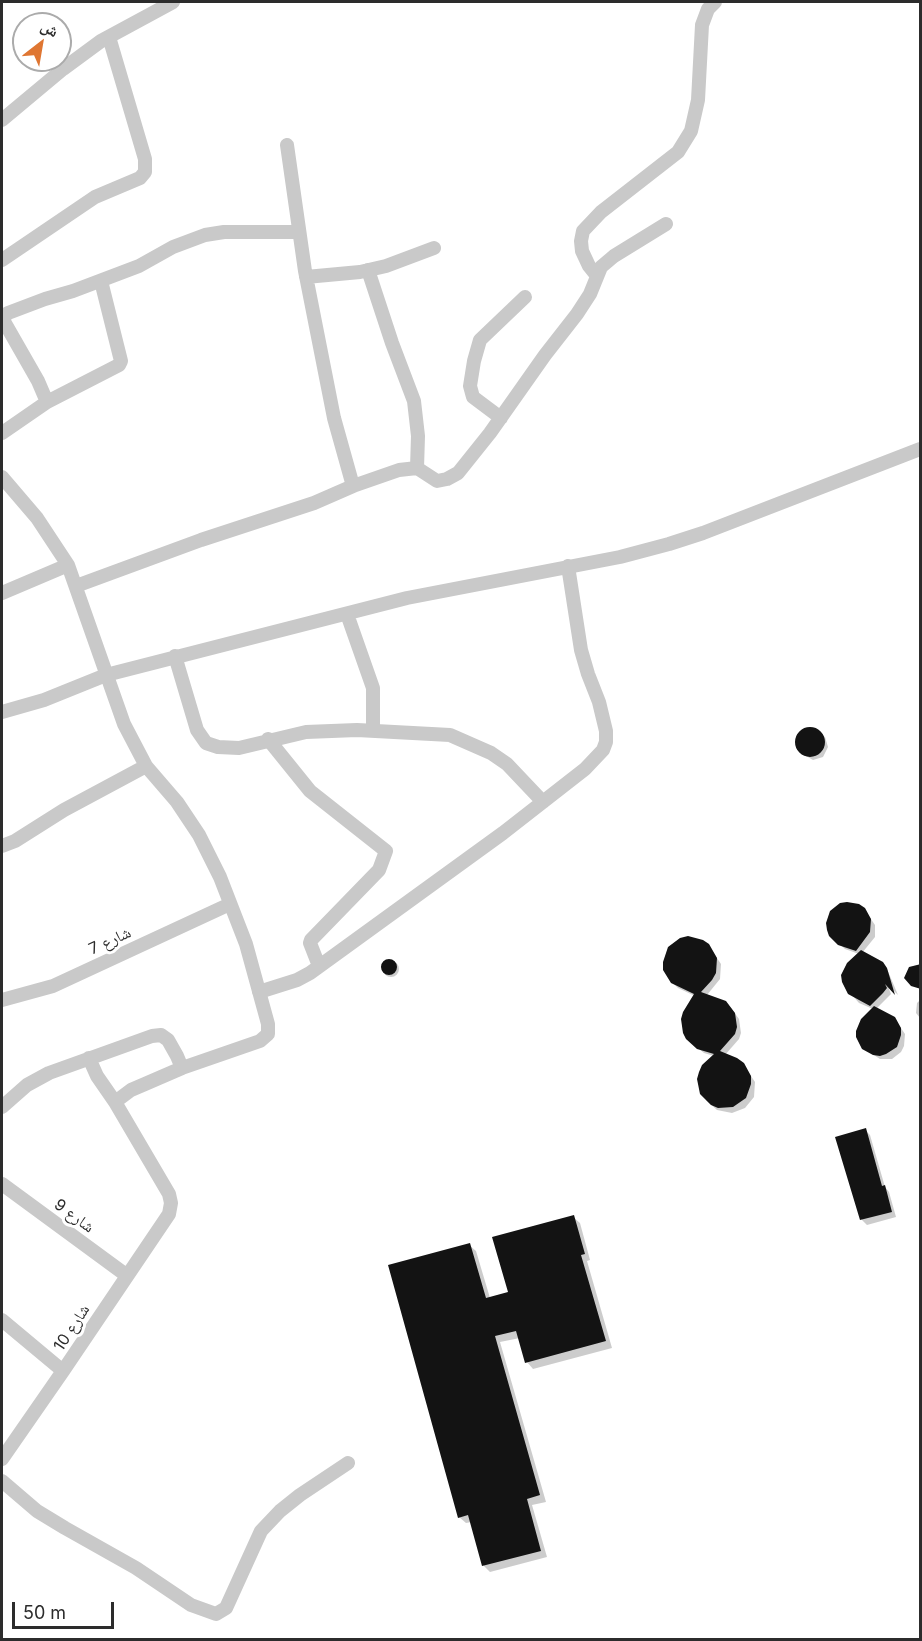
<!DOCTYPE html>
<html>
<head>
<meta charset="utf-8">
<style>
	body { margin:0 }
	#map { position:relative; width:922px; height:1641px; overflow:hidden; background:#fff; font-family:Inter,"Noto Naskh Arabic",sans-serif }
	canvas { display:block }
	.frame { position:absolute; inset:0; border:3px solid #2c2c2c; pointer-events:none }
	.north { position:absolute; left:12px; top:12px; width:60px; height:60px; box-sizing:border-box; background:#fff; border:2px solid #ababab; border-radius:50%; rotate:31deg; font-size:16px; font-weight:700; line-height:24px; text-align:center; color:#2c2c2c }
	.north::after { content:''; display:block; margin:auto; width:21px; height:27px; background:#df7632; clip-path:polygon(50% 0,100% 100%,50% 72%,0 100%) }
	.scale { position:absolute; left:12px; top:1602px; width:102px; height:27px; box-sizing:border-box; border:3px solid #2c2c2c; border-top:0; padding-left:8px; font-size:18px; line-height:21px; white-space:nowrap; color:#2c2c2c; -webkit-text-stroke:4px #fff; paint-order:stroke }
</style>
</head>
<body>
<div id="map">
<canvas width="922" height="1641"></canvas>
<div class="frame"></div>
<div class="north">ش</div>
<div class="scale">50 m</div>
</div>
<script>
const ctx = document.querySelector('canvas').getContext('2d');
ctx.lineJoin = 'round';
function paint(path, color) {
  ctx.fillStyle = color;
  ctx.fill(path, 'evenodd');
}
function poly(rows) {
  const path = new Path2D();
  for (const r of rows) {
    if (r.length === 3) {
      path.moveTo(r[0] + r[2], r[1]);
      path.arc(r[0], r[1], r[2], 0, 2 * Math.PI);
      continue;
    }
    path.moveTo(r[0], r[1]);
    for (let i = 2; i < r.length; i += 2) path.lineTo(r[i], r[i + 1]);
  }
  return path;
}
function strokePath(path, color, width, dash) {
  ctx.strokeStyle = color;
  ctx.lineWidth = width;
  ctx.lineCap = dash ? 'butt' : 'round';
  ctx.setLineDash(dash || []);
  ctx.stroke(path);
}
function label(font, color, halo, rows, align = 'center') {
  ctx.font = font + ' Inter,"Noto Naskh Arabic",sans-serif';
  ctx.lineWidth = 6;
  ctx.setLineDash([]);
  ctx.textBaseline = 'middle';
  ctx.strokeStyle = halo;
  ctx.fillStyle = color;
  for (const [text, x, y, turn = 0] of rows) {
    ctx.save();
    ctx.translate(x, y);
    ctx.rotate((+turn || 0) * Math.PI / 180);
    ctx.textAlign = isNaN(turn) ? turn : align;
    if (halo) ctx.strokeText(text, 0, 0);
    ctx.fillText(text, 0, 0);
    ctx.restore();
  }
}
paint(poly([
	[811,728,825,737,828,747,823,757,813,760,799,752,796,741,801,731],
	[864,909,875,925,875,937,862,953,882,963,887,969,898,995,887,984,891,994,876,1009,894,1018,905,1034,904,1046,901,1052,892,1059,880,1059,863,1048,873,1009,859,1003,845,987,859,954,845,949,830,935],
	[708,945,721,964,720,979,707,995,731,1008,739,1019,741,1033,739,1039,725,1055,743,1064,755,1082,754,1097,745,1108,732,1113,717,1110,706,1100,714,1056,704,1053,693,1044,695,996,678,988,672,982],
	[391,969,8],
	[920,1000,920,1018,916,1013,917,1003],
	[865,1130,870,1135,885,1187,889,1192,896,1217,867,1225,862,1220,837,1138],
	[573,1217,580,1223,590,1260,587,1261,612,1348,533,1369,527,1362,520,1338,500,1342,546,1502,532,1505,547,1557,490,1572,484,1566,472,1522,466,1523,459,1517,469,1245,476,1251,490,1298,509,1293]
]), '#0003');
paint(poly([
	[810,742,15],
	[847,902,859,904,865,908,871,919,870,932,856,951,838,945,829,936,827,930,826,923,830,911,840,903],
	[688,936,703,940,709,944,717,958,716,973,712,980,701,992,726,1001,735,1013,737,1027,735,1034,720,1051,737,1058,744,1063,751,1076,751,1084,746,1098,733,1107,718,1108,711,1105,700,1094,697,1079,699,1072,702,1065,714,1054,697,1049,686,1039,683,1033,681,1019,683,1012,694,994,671,983,663,970,663,962,668,947,680,938],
	[861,950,883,962,887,968,895,995,885,984,887,988,883,993,870,1006,848,994,842,982,841,975,847,963],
	[389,967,8],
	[921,964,921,989,911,986,904,978,909,967],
	[874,1006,895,1017,901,1028,901,1035,897,1047,886,1054,880,1056,873,1055,862,1049,856,1037,856,1031,861,1019],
	[866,1128,882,1186,885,1185,892,1212,860,1220,835,1137],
	[574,1215,585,1254,581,1255,606,1341,525,1363,516,1331,495,1336,540,1495,527,1499,541,1551,482,1566,468,1515,458,1518,388,1265,470,1243,486,1298,508,1292,492,1237]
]), '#131313');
strokePath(poly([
	[2,120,63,69,101,41,173,2],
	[287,145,305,271,334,418,353,486],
	[2,260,95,197,140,178,145,172,145,159,109,37],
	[368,270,392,343,414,401,418,436,417,468],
	[597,276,589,266,582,251,581,241,583,231,601,212,678,152,691,131,698,100,702,25,708,9,715,2],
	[306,277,360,272,386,266,434,248],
	[47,402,38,381,2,318,8,313,45,299,73,291,139,266,173,247,205,235,224,232,299,232],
	[501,418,473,397,470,386,474,361,480,340,525,297],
	[2,433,47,402,119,365,121,361,101,281],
	[2,477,37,518,68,565,124,724,146,766,177,802,199,835,220,877,246,944,268,1024,268,1034,260,1041,182,1068,145,1084,131,1090,115,1102,169,1194,171,1203,169,1214,63,1371,2,1459],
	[76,586,201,540,314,503,353,486,399,470,417,468,437,481,447,479,458,473,490,433,545,355,577,314,590,294,601,267,614,256,666,224],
	[2,593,68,565],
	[347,614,373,688,373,731],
	[175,656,197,730,206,743,218,747,239,748,306,732,357,730,450,735,491,753,507,764,543,802],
	[2,712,44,700,106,675,407,598,620,557,669,544,703,533,920,449],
	[268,739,310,791,386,851,379,870,311,940,310,943,319,966],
	[2,846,15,841,64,810,146,766],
	[259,992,297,980,310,973,503,833,585,769,603,750,606,742,606,731,599,702,588,674,581,650,568,566],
	[2,1000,53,986,230,904],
	[89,1058,97,1076,115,1102],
	[2,1107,27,1085,49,1073,152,1036,161,1035,168,1040,177,1056,182,1068],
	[2,1184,126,1275],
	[2,1320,63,1371],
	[2,1481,37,1511,65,1528,136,1568,191,1605,216,1614,226,1608,261,1531,280,1511,300,1495,348,1463]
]), '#c9c9c9', 14);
label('16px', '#2c2c2c', '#fff', [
	["شارع 7",110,941,-25],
	["شارع 9",74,1216,36],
	["شارع 10",72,1328,-57]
]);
</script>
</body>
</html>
